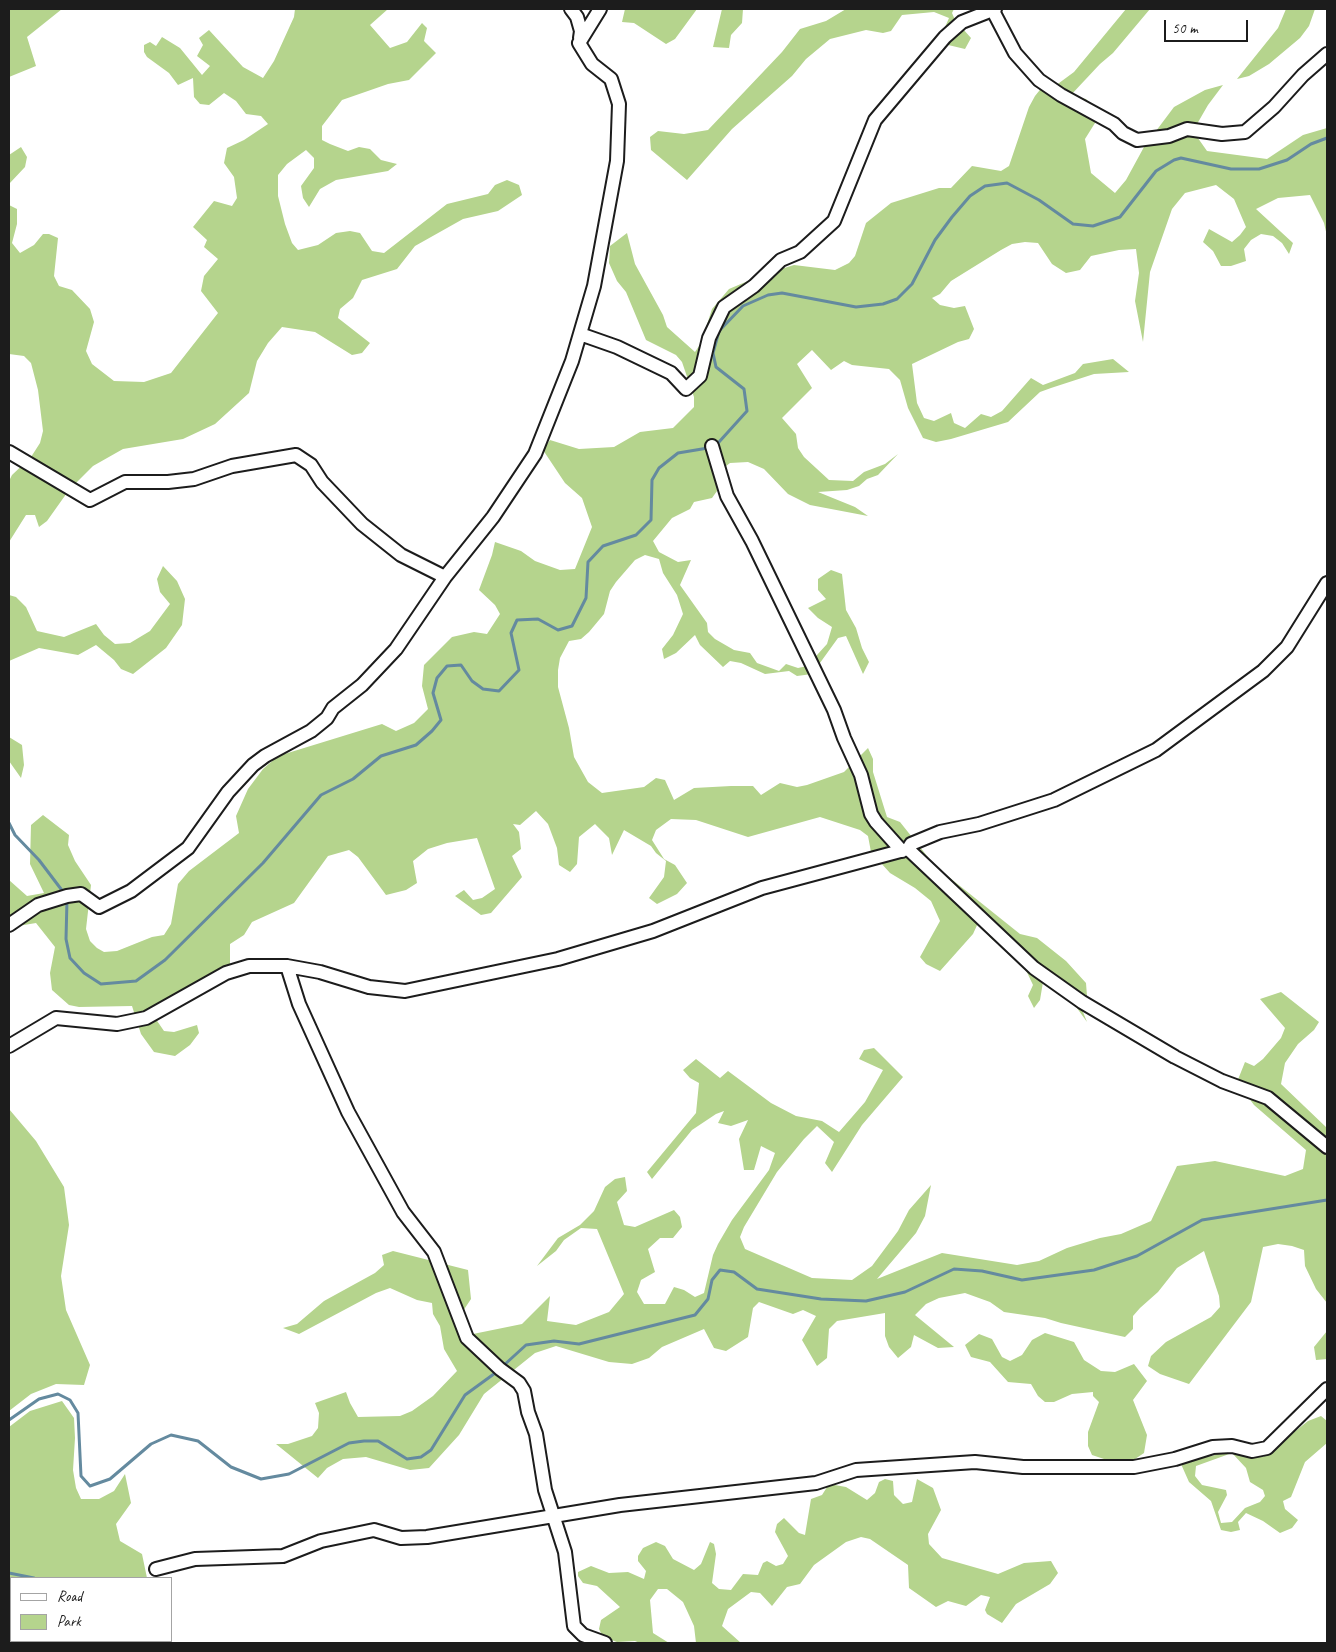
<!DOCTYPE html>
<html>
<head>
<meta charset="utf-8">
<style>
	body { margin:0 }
	#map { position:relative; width:1336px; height:1652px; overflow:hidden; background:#fff; font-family:Caveat,sans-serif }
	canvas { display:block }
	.frame { position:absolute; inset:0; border:10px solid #1c1c1c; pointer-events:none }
	.legend { position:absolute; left:10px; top:1577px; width:162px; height:65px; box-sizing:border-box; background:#fff; border:1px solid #a4a4a4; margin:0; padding:6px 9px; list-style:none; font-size:15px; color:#1c1c1c }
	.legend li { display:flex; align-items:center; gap:10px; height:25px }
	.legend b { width:25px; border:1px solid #a4a4a4 }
	.scale { position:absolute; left:1164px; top:20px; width:84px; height:22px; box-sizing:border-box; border:2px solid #1c1c1c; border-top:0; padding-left:6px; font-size:15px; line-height:18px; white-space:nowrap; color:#1c1c1c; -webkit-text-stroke:4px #fff; paint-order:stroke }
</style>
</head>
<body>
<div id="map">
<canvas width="1336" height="1652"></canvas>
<div class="frame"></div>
<ul class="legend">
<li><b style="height:6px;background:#fff"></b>Road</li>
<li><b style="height:14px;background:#b5d48d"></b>Park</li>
</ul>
<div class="scale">50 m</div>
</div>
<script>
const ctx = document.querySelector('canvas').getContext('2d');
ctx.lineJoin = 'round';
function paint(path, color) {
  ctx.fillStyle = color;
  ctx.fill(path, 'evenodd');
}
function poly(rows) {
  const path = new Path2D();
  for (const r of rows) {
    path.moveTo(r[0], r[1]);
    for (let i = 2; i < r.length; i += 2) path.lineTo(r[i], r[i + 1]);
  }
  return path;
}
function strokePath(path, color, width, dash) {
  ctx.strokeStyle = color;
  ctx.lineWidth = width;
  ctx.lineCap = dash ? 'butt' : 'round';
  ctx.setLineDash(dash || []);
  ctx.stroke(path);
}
paint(poly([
	[9,9,62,9,27,37,36,66,9,77],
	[295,9,388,9,370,25,390,48,407,42,422,23,427,28,424,41,436,53,409,80,388,84,342,100,322,126,322,140,330,144,348,151,359,147,370,149,381,160,397,164,388,171,336,180,320,189,309,207,303,198,301,186,314,168,314,158,306,150,287,164,278,175,278,196,285,224,292,243,298,250,318,245,336,233,350,231,360,233,372,251,384,253,447,204,488,194,495,185,507,180,519,185,522,195,498,211,463,219,415,246,397,269,362,280,353,298,340,309,338,318,370,343,362,353,352,355,315,332,282,327,268,343,257,361,249,393,215,424,183,439,123,449,93,466,69,490,47,521,39,527,35,515,26,515,9,542,9,481,12,475,31,457,40,443,43,431,38,390,31,363,24,356,9,354,9,205,17,209,17,224,12,243,20,253,34,245,43,234,49,234,58,238,54,276,59,286,72,290,90,309,94,322,86,351,92,364,114,381,144,382,171,373,218,313,201,291,204,276,218,259,204,247,207,240,193,227,214,201,232,206,237,198,234,177,224,163,227,148,244,140,268,124,261,116,246,114,236,101,224,93,209,105,200,104,194,97,193,78,178,85,169,73,147,57,144,52,144,45,150,42,156,46,162,37,180,48,202,75,210,66,197,56,203,45,199,38,209,30,243,67,263,78,274,61,294,17],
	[625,9,697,9,675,39,666,44,634,23,622,22],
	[722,9,743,9,742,23,731,35,729,48,713,47],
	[846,9,954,9,952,13,955,20,971,38,965,49,944,44,934,60,905,88,942,34,949,18,934,12,902,15,891,31,883,33,866,30,830,39,806,59,792,76,732,129,687,180,651,150,650,137,658,131,684,134,708,130,782,52,800,29,826,21],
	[1126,9,1150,9,1113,53,1100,64,1070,96,1086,99,1100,115,1085,139,1091,173,1115,193,1126,180,1144,147,1174,107,1205,90,1223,85,1208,105,1193,131,1207,151,1267,159,1303,135,1327,128,1327,236,1324,223,1310,195,1278,198,1256,209,1293,243,1289,254,1282,243,1273,236,1261,234,1251,240,1244,249,1246,261,1231,266,1221,266,1213,251,1203,242,1209,229,1232,242,1240,235,1246,227,1234,199,1216,185,1185,193,1172,209,1150,272,1143,342,1135,301,1139,273,1136,249,1119,250,1091,256,1080,270,1066,273,1052,264,1038,243,1025,242,1012,244,1001,250,951,281,940,294,932,298,940,305,954,308,965,306,974,329,969,339,958,342,912,364,917,403,924,418,934,421,951,413,954,423,965,428,981,414,991,417,1002,411,1031,378,1043,385,1075,373,1083,364,1113,359,1129,372,1094,374,1051,388,1040,392,1008,422,951,439,936,442,923,438,908,408,900,380,889,369,852,365,844,361,831,370,812,350,797,364,812,388,782,418,796,434,798,448,804,457,829,480,853,481,864,472,885,464,898,454,878,475,867,479,859,486,847,490,818,492,855,507,868,516,810,505,788,494,764,469,748,462,730,463,721,470,716,482,717,491,712,498,694,502,690,509,672,518,653,541,659,552,678,562,691,560,680,585,707,623,708,632,715,639,734,650,750,653,757,663,779,671,786,664,798,668,807,666,827,644,832,627,818,618,808,608,826,599,818,590,818,579,831,570,842,574,846,610,856,628,862,648,869,662,863,674,846,636,838,638,812,674,797,676,789,671,765,674,741,663,730,661,723,667,700,645,695,635,676,653,664,659,662,649,673,635,683,614,677,595,663,573,659,559,645,555,635,560,616,582,610,591,604,614,589,632,581,639,569,641,560,658,558,670,558,687,569,728,574,757,588,782,602,793,644,787,656,778,665,780,674,800,694,788,731,786,753,786,761,795,780,783,797,787,807,785,844,772,868,748,873,759,873,772,887,817,900,822,935,866,1020,934,1037,938,1066,961,1086,983,1087,996,1083,1012,1087,1022,1069,997,1043,982,1040,1000,1034,1008,1028,996,1033,985,1023,964,992,939,978,923,973,934,940,971,926,964,920,957,940,921,931,901,915,888,890,873,871,852,868,836,860,830,820,817,748,837,696,820,671,819,656,830,652,840,664,859,675,865,687,883,677,894,657,904,649,898,664,877,666,861,656,853,651,846,624,830,612,855,609,838,595,824,579,837,577,864,570,872,559,865,557,848,548,824,536,811,520,825,513,824,519,832,521,849,512,856,522,877,491,913,481,915,455,896,464,890,473,900,482,898,495,889,477,838,447,843,428,849,413,861,417,883,406,890,386,895,358,857,349,850,328,856,294,903,252,922,244,935,230,944,230,964,190,985,181,995,151,1012,164,1031,174,1032,197,1025,199,1033,190,1045,175,1056,154,1052,141,1034,132,1006,79,1007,69,1005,52,990,50,973,55,947,36,923,18,926,9,919,9,880,27,896,44,893,30,864,31,825,43,815,69,835,68,845,75,861,91,885,86,929,90,941,97,948,104,952,117,951,152,937,164,935,171,924,178,884,189,871,239,833,236,816,248,789,263,769,278,756,382,724,396,731,414,723,428,709,422,686,424,665,452,637,474,632,487,634,500,614,495,605,479,590,492,555,495,542,521,551,535,561,560,570,575,569,592,527,582,498,565,483,543,450,550,440,579,449,614,447,640,432,673,428,694,407,694,397,682,362,676,355,646,340,626,292,617,281,609,263,610,246,627,233,635,264,663,315,667,327,695,352,701,343,712,309,729,289,762,275,794,265,835,270,849,263,855,256,866,223,891,203,939,188,951,188,972,166,1001,171,1009,166,1029,107,1035,96,1043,86,1055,86,1074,72],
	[1286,9,1315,9,1309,26,1300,38,1269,64,1249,76,1237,79,1278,28],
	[21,147,27,157,25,167,9,184,9,155],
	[163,566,177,581,185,599,182,625,166,648,133,674,121,669,114,660,96,645,78,655,39,648,9,661,9,595,16,597,26,607,37,631,64,637,96,624,104,635,115,644,130,643,150,631,170,604,160,592,157,579],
	[9,737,22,745,24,765,21,778,9,761],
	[1281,992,1319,1022,1314,1030,1298,1044,1285,1063,1281,1084,1327,1128,1327,1303,1316,1289,1305,1266,1304,1250,1292,1246,1278,1244,1263,1247,1251,1302,1189,1384,1160,1374,1148,1366,1151,1356,1166,1342,1211,1317,1220,1307,1219,1296,1204,1251,1177,1268,1158,1292,1140,1308,1133,1316,1133,1329,1125,1337,1061,1323,1045,1318,1004,1312,990,1302,965,1293,939,1298,926,1304,915,1315,954,1347,938,1348,914,1335,911,1347,898,1358,889,1347,885,1336,885,1313,837,1321,829,1329,827,1358,817,1366,802,1340,816,1316,803,1310,793,1314,759,1302,753,1308,748,1337,726,1351,714,1348,704,1329,662,1347,649,1358,632,1364,609,1362,556,1346,535,1353,484,1394,459,1435,429,1468,410,1470,366,1457,343,1459,327,1468,318,1478,276,1444,288,1444,312,1436,318,1428,319,1413,315,1403,346,1392,350,1403,358,1417,400,1416,412,1411,433,1396,457,1371,444,1349,440,1326,433,1314,432,1303,417,1300,390,1288,376,1293,299,1334,283,1328,297,1324,324,1301,375,1273,384,1265,382,1255,393,1251,468,1270,471,1299,457,1320,473,1334,522,1324,550,1296,547,1321,576,1325,609,1312,624,1294,597,1229,581,1228,564,1240,556,1251,537,1266,558,1238,580,1225,594,1211,605,1187,615,1179,625,1177,627,1191,617,1202,624,1225,635,1227,674,1210,680,1217,682,1227,673,1238,660,1238,648,1249,655,1272,641,1280,637,1292,644,1304,665,1304,674,1287,684,1290,695,1297,704,1293,713,1255,718,1244,732,1220,769,1170,775,1153,761,1146,754,1170,744,1170,739,1139,748,1120,731,1126,718,1123,724,1111,716,1114,692,1130,652,1179,647,1172,696,1113,699,1083,690,1078,683,1070,696,1059,720,1078,728,1071,771,1103,796,1116,822,1121,839,1132,865,1102,883,1070,859,1059,864,1050,874,1048,903,1077,862,1125,832,1172,825,1163,834,1142,817,1126,804,1139,777,1172,744,1227,740,1237,745,1249,812,1278,852,1280,872,1266,898,1231,909,1210,931,1185,925,1216,916,1233,877,1279,942,1253,1017,1265,1039,1261,1067,1248,1100,1238,1121,1234,1151,1221,1177,1166,1215,1161,1285,1176,1303,1169,1306,1150,1254,1105,1237,1082,1245,1062,1254,1066,1263,1059,1281,1038,1285,1028,1260,999],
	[9,1109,36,1141,64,1187,69,1225,61,1276,66,1310,90,1365,84,1385,56,1384,31,1394,9,1411],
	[1327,1331,1327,1359,1316,1360,1314,1347],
	[1045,1333,1074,1342,1084,1360,1101,1371,1115,1372,1134,1364,1147,1381,1133,1400,1147,1435,1144,1453,1129,1463,1110,1461,1092,1455,1088,1446,1088,1432,1099,1402,1093,1396,1093,1392,1072,1394,1054,1402,1045,1402,1038,1396,1031,1384,1008,1382,990,1362,971,1357,965,1345,979,1334,992,1339,1002,1357,1010,1361,1022,1355,1032,1340],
	[62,1401,74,1418,75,1438,73,1470,76,1488,81,1499,99,1499,114,1491,125,1474,131,1503,116,1524,120,1541,142,1554,147,1578,11,1578,11,1641,160,1641,161,1643,9,1643,9,1427,30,1411],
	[1321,1416,1327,1421,1327,1443,1305,1462,1291,1497,1283,1501,1285,1509,1298,1520,1292,1528,1280,1533,1263,1521,1246,1513,1238,1522,1240,1530,1231,1532,1221,1530,1211,1501,1189,1482,1181,1464,1188,1458,1212,1456,1226,1451,1249,1457,1263,1457,1308,1421],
	[1232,1453,1246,1468,1250,1482,1263,1490,1265,1496,1260,1502,1245,1508,1232,1522,1221,1523,1218,1512,1227,1495,1226,1490,1202,1485,1195,1476,1196,1466],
	[885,1479,893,1481,894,1495,903,1504,912,1502,917,1479,933,1488,941,1510,928,1534,929,1544,942,1558,998,1574,1024,1563,1051,1561,1058,1573,1050,1584,1016,1604,1002,1623,987,1614,985,1610,990,1597,981,1595,966,1606,948,1601,936,1607,909,1588,908,1565,870,1539,861,1537,846,1542,814,1565,800,1584,787,1587,772,1606,760,1593,751,1592,728,1609,722,1626,741,1643,696,1643,694,1626,683,1602,667,1589,658,1589,650,1600,653,1633,669,1643,640,1643,635,1641,617,1642,603,1637,599,1629,601,1620,620,1607,597,1586,583,1583,578,1576,578,1572,591,1566,609,1573,628,1572,644,1579,646,1571,638,1561,638,1556,643,1548,656,1542,665,1546,673,1559,694,1570,701,1564,710,1542,714,1544,716,1554,712,1583,719,1589,731,1590,743,1574,758,1575,763,1563,767,1561,776,1566,783,1564,788,1556,775,1532,777,1524,784,1518,799,1533,805,1535,811,1499,822,1495,829,1484,846,1487,867,1500,875,1493,879,1482]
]), '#b5d48d');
strokePath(poly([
	[714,445,719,442,747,411,744,389,716,367,713,353,719,331,743,306,768,295,782,293,856,307,883,304,897,299,912,284,935,240,952,217,970,196,985,186,1007,183,1039,200,1073,224,1093,226,1120,217,1156,171,1174,160,1181,158,1231,169,1259,169,1287,160,1311,144,1327,138],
	[9,823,15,835,39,860,64,893],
	[67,900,66,939,70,958,84,973,101,984,136,981,165,960,263,863,321,795,353,779,381,756,416,745,432,731,441,720,433,693,437,678,447,666,461,665,472,681,483,689,499,691,519,670,511,633,517,620,538,619,558,630,572,626,586,598,588,562,603,546,636,535,651,520,652,480,659,468,678,453,708,448],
	[503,1366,526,1345,554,1341,579,1344,695,1315,708,1299,712,1280,720,1270,734,1272,757,1289,821,1299,866,1301,905,1292,954,1269,982,1271,1022,1280,1094,1270,1137,1256,1202,1220,1327,1200],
	[9,1420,39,1399,58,1394,70,1400,78,1413,81,1476,90,1486,110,1479,151,1444,171,1435,198,1441,231,1467,261,1479,289,1474,349,1443,364,1441,378,1441,407,1459,421,1457,431,1450,465,1395,498,1371],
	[9,1573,34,1578]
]), '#648a9f', 3);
const minor = poly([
	[571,9,577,17,581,31,580,38],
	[992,9,1015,53,1039,80,1061,95,1114,124,1123,133,1137,140,1169,136,1187,129,1222,134,1245,132,1274,107,1303,75,1327,54],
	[580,334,617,347,671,373,686,389,700,376,709,338,724,307,754,286,781,260,800,252,834,221,875,120,945,37,962,22,995,9],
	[712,446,727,496,752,541,834,710,844,738,861,775,871,814,876,822,902,851],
	[9,452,90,500,125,482,168,482,194,479,232,466,296,455,311,465,322,482,362,524,401,555,445,577],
	[908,849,1034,968,1082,1002,1175,1057,1222,1081,1268,1098,1327,1147],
	[9,925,38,905,67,896,81,894,99,907,131,891,188,848,228,792,253,765,265,756,311,731,327,718,333,708,362,685,396,649,445,577,493,517,535,454,572,361,594,286,617,161,619,104,611,79,592,64,579,43,600,9],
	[287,966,299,1004,348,1112,403,1212,434,1252,467,1338,500,1369,519,1383,524,1391,528,1412,536,1434,545,1490,565,1552,574,1626,583,1635,605,1643],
	[9,1046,56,1018,117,1024,146,1018,226,973,249,966,287,966,320,972,369,987,405,991,558,959,653,931,762,888,908,849,911,844,940,832,979,824,1054,800,1156,750,1263,671,1287,647,1327,583],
	[156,1569,195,1559,283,1556,321,1541,374,1530,401,1538,427,1537,620,1505,816,1483,856,1470,975,1462,1023,1467,1134,1467,1175,1459,1213,1447,1232,1446,1252,1451,1267,1448,1327,1389]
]);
strokePath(minor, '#1c1c1c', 16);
strokePath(minor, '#fff', 12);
</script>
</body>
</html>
